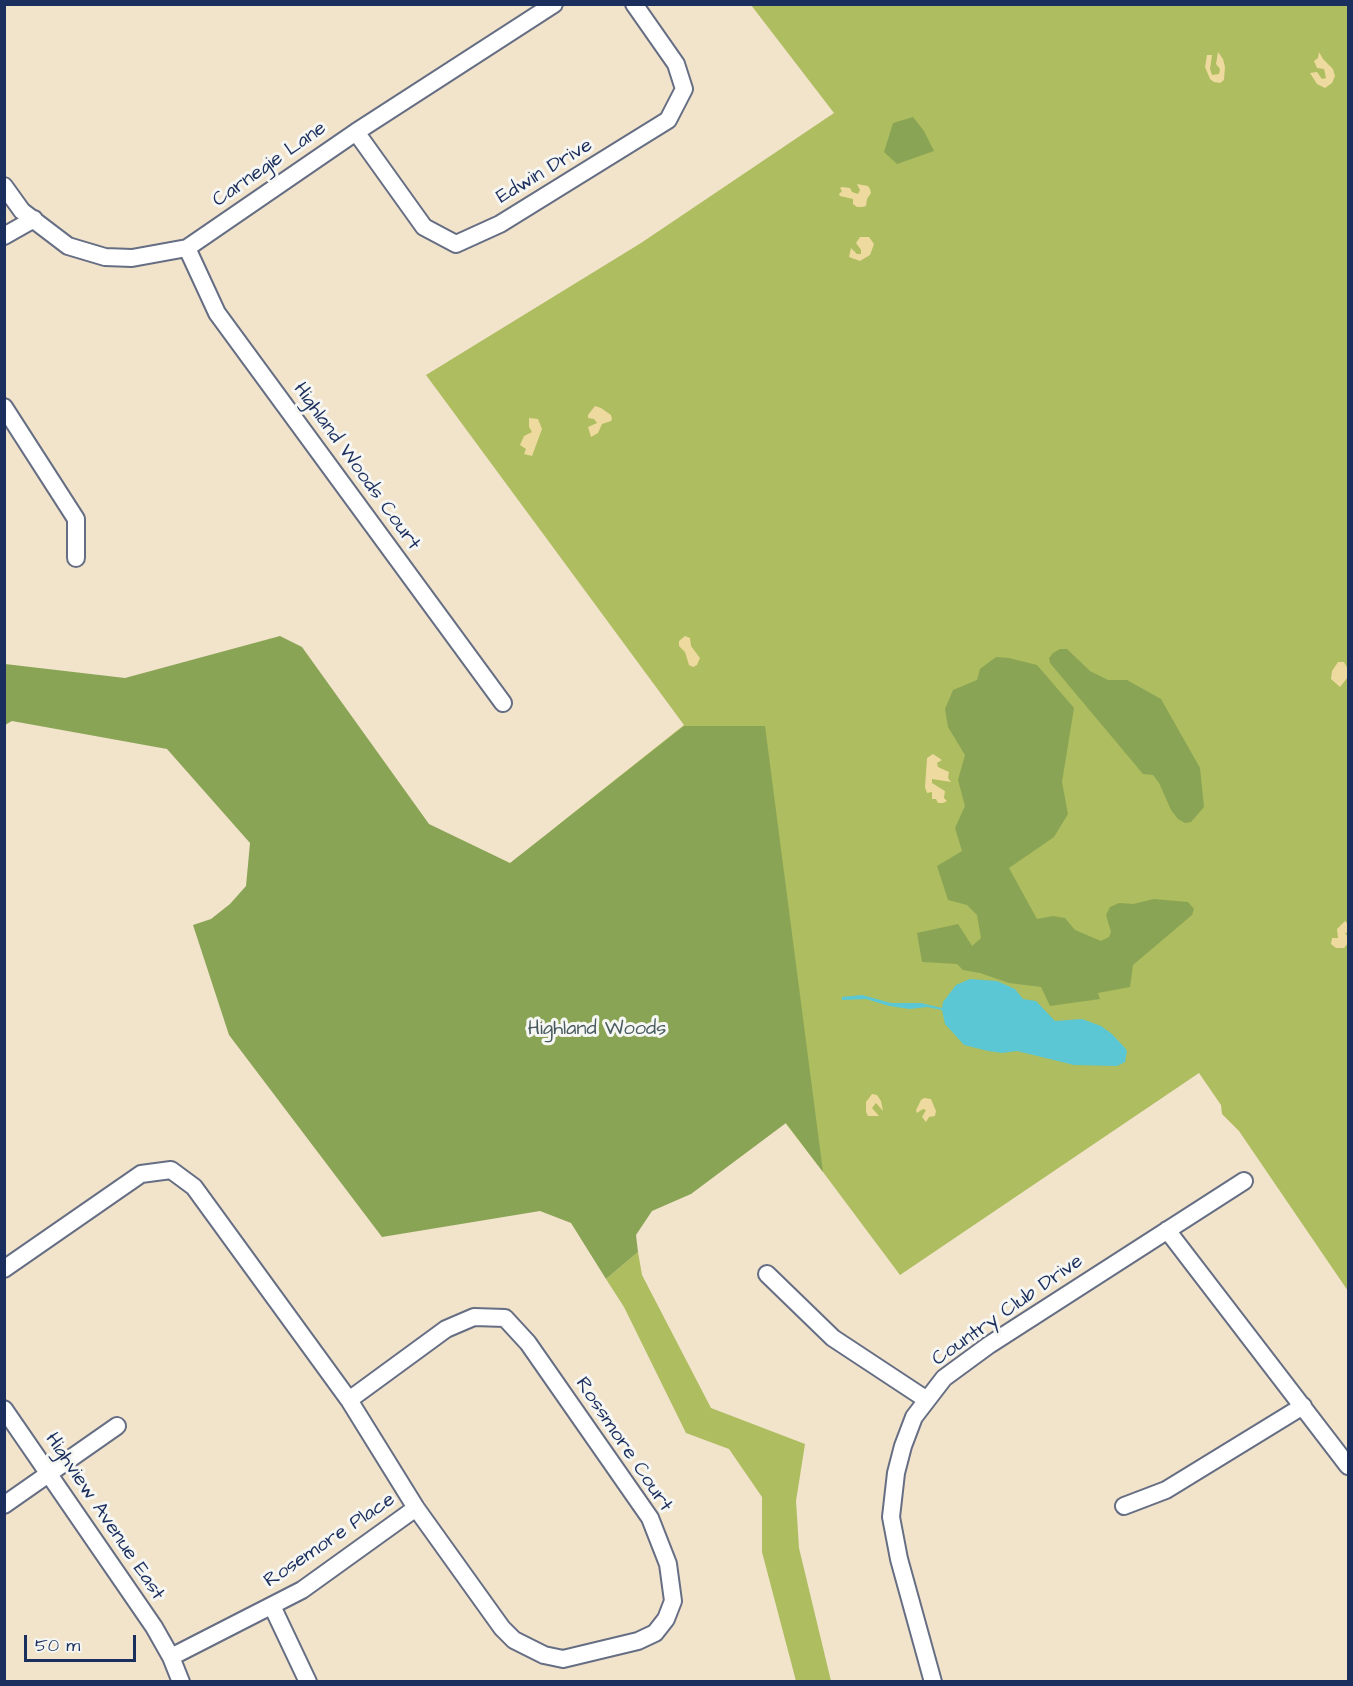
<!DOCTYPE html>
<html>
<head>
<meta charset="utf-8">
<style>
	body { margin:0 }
	#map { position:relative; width:1353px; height:1686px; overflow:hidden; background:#f2e3cb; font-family:"Architects Daughter",sans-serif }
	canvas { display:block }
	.frame { position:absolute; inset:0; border:6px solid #1b2f5e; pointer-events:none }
	.scale { position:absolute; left:24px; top:1635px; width:112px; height:27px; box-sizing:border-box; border:3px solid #1b2f5e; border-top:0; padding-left:8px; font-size:18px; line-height:21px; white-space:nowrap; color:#1b2f5e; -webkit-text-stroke:4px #f6f6f2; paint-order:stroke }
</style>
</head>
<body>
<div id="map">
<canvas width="1353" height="1686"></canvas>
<div class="frame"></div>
<div class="scale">50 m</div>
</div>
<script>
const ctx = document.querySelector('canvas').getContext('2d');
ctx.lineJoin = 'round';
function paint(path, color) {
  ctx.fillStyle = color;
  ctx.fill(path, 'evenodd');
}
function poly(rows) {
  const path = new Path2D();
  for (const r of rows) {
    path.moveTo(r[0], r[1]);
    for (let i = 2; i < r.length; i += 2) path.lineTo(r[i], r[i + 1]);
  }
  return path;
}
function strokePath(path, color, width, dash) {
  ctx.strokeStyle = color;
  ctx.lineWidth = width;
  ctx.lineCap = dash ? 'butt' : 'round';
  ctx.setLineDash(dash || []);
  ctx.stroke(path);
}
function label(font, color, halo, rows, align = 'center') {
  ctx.font = font + ' "Architects Daughter",sans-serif';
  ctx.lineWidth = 6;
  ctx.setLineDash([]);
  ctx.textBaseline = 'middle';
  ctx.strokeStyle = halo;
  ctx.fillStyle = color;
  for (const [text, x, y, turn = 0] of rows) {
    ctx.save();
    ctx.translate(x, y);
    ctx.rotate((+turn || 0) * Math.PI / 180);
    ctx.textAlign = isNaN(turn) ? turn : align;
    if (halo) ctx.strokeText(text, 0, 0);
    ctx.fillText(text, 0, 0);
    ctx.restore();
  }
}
paint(poly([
	[751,5,1348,5,1348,1291,1239,1131,1222,1114,1221,1105,1199,1073,900,1275,823,1172,557,826,684,725,426,375,641,243,834,113],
	[638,1252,642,1275,711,1408,805,1444,796,1501,799,1548,831,1681,796,1681,762,1552,762,1497,729,1449,686,1433,624,1307,606,1279]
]), '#adbd5f');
paint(poly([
	[913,117,924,131,934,151,897,164,884,152,893,123],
	[280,636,302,647,429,824,510,863,684,726,765,726,823,1172,786,1123,691,1194,652,1211,636,1235,638,1252,606,1279,571,1223,540,1211,382,1237,229,1035,193,925,211,919,230,904,246,886,250,843,167,749,12,721,5,725,5,664,125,678],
	[1060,649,1067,649,1090,671,1108,680,1127,680,1161,699,1200,768,1204,807,1191,822,1185,823,1178,819,1171,810,1159,783,1153,775,1143,774,1050,663,1049,658,1053,653],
	[996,657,1009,658,1037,665,1074,708,1062,782,1068,814,1054,837,1009,868,1037,919,1053,916,1065,918,1075,930,1101,941,1109,937,1111,932,1106,915,1110,907,1119,903,1133,904,1154,899,1188,902,1194,909,1192,915,1133,965,1130,987,1098,993,1100,999,1050,1006,1041,987,1009,983,980,973,963,970,957,964,922,962,917,933,958,924,972,946,981,938,977,915,967,905,948,900,937,866,962,851,955,828,965,806,958,780,965,755,948,727,945,709,953,690,977,680,980,669]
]), '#8aa456');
paint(poly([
	[1218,52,1223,59,1225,67,1224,80,1220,83,1214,82,1210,79,1205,67,1207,55,1212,55,1210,69,1212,75,1219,74,1220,69,1216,64],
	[1319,52,1323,59,1333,69,1335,76,1332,83,1325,88,1317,84,1310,73,1317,72,1322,79,1326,78,1324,69,1317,68,1314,61,1318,58],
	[857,184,868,186,870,189,871,193,867,199,866,206,862,207,857,207,853,204,853,199,840,196,839,194,842,191,840,188,842,187,850,188,852,192,858,194,860,190],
	[860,237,869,237,874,244,870,255,860,261,849,257,851,248,857,254,861,254,861,250,856,243],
	[595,406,601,408,611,415,612,419,611,421,602,424,598,433,591,437,588,427,597,423,594,419,588,418,588,415],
	[529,418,538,419,542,429,532,456,524,454,526,449,520,445,524,436,532,432,529,427],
	[685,636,690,638,691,646,700,658,697,665,693,667,689,665,685,652,679,646,679,641],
	[1338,662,1344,662,1348,669,1348,677,1340,687,1331,679,1332,671],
	[933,754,942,760,937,763,938,767,949,772,948,778,951,782,932,779,932,783,945,791,944,798,947,801,943,803,938,803,936,799,932,799,932,792,927,793,925,787,927,758],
	[1345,921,1348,924,1348,931,1345,934,1348,936,1348,943,1344,948,1336,948,1331,944,1332,938,1338,938,1337,929],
	[872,1094,877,1095,881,1101,883,1111,876,1103,872,1108,879,1116,868,1116,866,1112,866,1102],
	[924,1098,931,1099,936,1111,935,1116,929,1117,926,1122,922,1117,926,1110,923,1109,917,1113,916,1110,921,1100]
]), '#eeda9e');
paint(poly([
	[970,979,997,981,1015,989,1023,999,1036,1001,1055,1021,1082,1019,1101,1026,1112,1034,1125,1048,1127,1051,1125,1062,1117,1066,1074,1065,1017,1051,1002,1053,988,1051,964,1045,945,1024,942,1010,927,1007,910,1009,889,1006,866,999,842,1000,842,997,862,995,891,1003,921,1003,942,1008,943,1002,956,985]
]), '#5bc7d4');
const minor = poly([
	[356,132,424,227,456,244,500,224,668,120,684,89,676,64,634,4],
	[4,186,22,211,68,246,105,257,132,258,187,248,356,132,554,4],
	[4,236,34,219],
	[187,248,217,313,503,703],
	[4,407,76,519,76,558],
	[1167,1230,1348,1466],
	[4,1269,141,1174,171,1170,194,1187,349,1400,416,1508,502,1628,514,1640,544,1655,563,1659,638,1641,655,1633,666,1619,673,1601,668,1564,650,1518,528,1343,505,1318,474,1317,446,1329,349,1400],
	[767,1274,833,1338,927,1400],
	[4,1409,154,1627,171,1657,181,1682],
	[4,1505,117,1426],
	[1124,1506,1166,1490,1303,1406],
	[272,1606,308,1682],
	[171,1657,302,1590,416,1508],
	[933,1682,899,1559,891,1517,896,1473,903,1446,914,1417,944,1378,989,1345,1244,1181]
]);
strokePath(minor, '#666e84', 20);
strokePath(minor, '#fff', 16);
label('20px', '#1b2f5e', '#f6f6f2', [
	["Carnegie Lane",270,165,-35],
	["Edwin Drive",545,172,-31],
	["Highland Woods Court",356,467,54],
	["Country Club Drive",1008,1311,-35],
	["Rossmore Court",623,1445,56],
	["Highview Avenue East",104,1517,56],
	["Rosemore Place",330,1541,-34]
]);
label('20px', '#475a5e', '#f6f6f2', [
	["Highland Woods",597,1030]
]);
</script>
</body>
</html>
